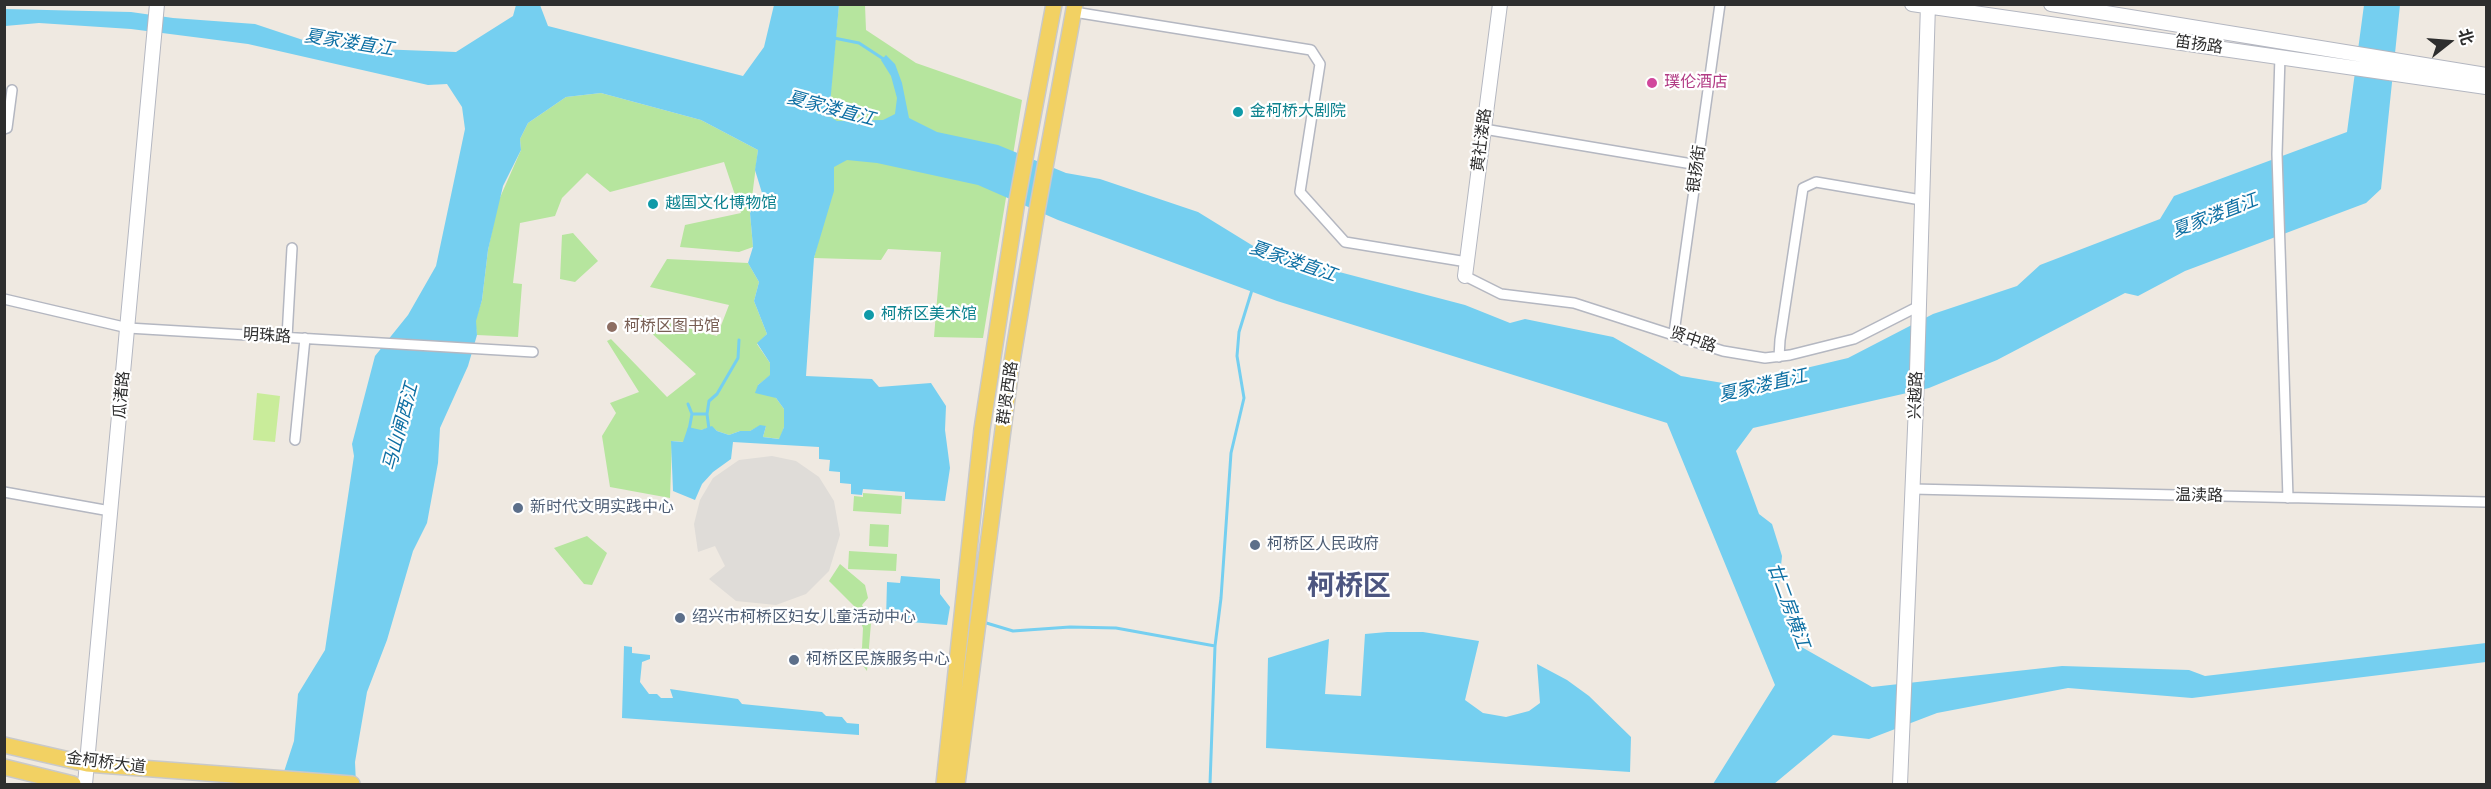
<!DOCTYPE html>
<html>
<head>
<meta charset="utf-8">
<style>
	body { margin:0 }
	#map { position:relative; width:2491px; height:789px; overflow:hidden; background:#efe9e1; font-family:Manrope,"Noto Sans SC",sans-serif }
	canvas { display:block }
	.frame { position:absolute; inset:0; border:6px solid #2e2e2e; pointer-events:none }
	.north { position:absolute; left:2419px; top:12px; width:60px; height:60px; -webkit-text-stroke:4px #fff; paint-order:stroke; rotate:73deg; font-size:16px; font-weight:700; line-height:24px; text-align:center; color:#2e2e2e }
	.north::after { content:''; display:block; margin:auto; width:21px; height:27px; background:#2e2e2e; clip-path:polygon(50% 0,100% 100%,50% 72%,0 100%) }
</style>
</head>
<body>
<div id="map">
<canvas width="2491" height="789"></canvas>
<div class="frame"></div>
<div class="north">北</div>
</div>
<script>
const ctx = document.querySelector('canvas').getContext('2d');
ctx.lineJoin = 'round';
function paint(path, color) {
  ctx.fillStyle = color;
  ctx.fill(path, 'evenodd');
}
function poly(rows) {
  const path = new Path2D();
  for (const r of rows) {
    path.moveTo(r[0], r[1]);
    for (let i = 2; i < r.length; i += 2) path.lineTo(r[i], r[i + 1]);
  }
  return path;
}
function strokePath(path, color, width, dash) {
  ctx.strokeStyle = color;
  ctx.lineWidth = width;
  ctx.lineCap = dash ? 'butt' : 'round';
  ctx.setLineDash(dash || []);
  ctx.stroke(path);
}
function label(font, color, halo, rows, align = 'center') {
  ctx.font = font + ' Manrope,"Noto Sans SC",sans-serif';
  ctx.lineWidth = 4.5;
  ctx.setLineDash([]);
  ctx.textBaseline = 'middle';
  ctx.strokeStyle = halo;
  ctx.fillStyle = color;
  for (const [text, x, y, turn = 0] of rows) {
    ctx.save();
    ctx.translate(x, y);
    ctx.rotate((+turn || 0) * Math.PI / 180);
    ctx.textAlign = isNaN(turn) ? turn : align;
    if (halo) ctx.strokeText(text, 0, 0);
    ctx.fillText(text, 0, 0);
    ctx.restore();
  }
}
paint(poly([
	[839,5,865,5,866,30,916,63,1022,100,983,338,934,337,941,252,888,249,881,260,814,258,822,226,832,73],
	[601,93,701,120,758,150,750,213,753,247,739,252,680,247,685,225,741,213,724,162,610,192,587,173,562,198,555,216,520,223,513,283,522,284,518,337,477,335,475,321,482,300,488,250,498,202,521,150,520,139,528,123,566,97],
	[573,233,598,261,575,282,560,279,562,235],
	[667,259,748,263,759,282,754,301,767,334,757,344,770,363,771,375,758,385,776,398,784,409,784,427,780,439,763,437,766,426,760,426,750,431,740,431,729,435,717,431,712,427,701,430,684,442,672,441,670,498,610,487,602,436,616,413,610,403,639,392,607,341,611,339,667,397,696,374,635,318,639,315,717,336,729,305,650,287],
	[863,493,902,496,901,514,853,511,854,496,863,497],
	[870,524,889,525,888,547,869,546],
	[587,536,607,553,592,585,584,584,554,548],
	[849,551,897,554,896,571,848,569],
	[840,564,865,585,868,598,862,605,871,623,867,671,855,655,862,648,863,628,854,606,829,581]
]), '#b6e59e');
paint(poly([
	[257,393,280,396,275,442,253,440]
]), '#c9ec9a');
paint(poly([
	[772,456,796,461,819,477,834,501,840,535,829,571,806,594,776,605,736,601,709,579,725,566,715,546,698,552,694,524,700,500,713,478,739,460]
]), '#dfdcd8');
paint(poly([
	[516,5,540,5,548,26,743,76,764,47,774,5,839,5,829,116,837,121,883,120,895,114,897,98,891,76,881,60,886,55,895,64,902,83,909,118,937,132,998,145,1066,173,1100,179,1198,212,1263,252,1465,305,1510,323,1525,319,1613,337,1681,376,1735,385,1848,358,1933,314,2017,286,2040,265,2160,219,2174,196,2347,132,2364,5,2400,5,2381,189,2366,203,2185,271,2138,296,2125,293,1997,360,1929,388,1753,428,1736,451,1759,514,1772,524,1782,556,1779,585,1798,645,1872,687,2062,666,2189,670,2205,676,2486,643,2486,662,2192,698,2068,688,1937,713,1869,739,1833,735,1774,784,1713,784,1775,685,1667,423,1277,301,1058,220,978,185,877,163,847,160,834,167,834,191,814,258,806,376,872,379,879,387,931,383,946,406,945,430,950,468,945,501,905,499,905,492,863,489,862,495,851,494,851,484,840,483,840,472,829,471,830,460,819,459,819,447,733,442,731,459,713,472,702,484,695,500,673,491,671,441,683,442,688,427,701,430,712,426,717,431,729,435,740,431,750,431,760,425,766,426,763,437,779,439,784,427,784,409,776,398,755,393,758,385,770,375,770,363,757,343,767,334,754,301,759,282,748,263,753,247,750,213,762,193,755,170,758,150,701,120,601,93,566,97,528,123,520,139,521,150,503,186,488,250,482,300,476,321,477,335,468,366,440,428,438,463,427,523,413,551,387,640,367,692,355,762,356,784,280,784,294,741,298,694,325,650,354,456,352,444,375,356,408,315,436,266,465,129,462,107,447,84,428,85,248,44,131,29,39,23,5,26,5,9,131,12,173,18,255,24,324,47,456,52,513,16],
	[901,576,940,579,940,594,950,607,947,625,886,620,887,582,900,583],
	[1387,632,1423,632,1479,641,1465,700,1483,713,1506,717,1529,711,1540,703,1537,664,1567,680,1589,696,1631,737,1630,772,1266,748,1268,658,1329,639,1325,694,1361,696,1365,634],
	[624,646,632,647,632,653,650,655,650,659,642,662,640,682,649,694,657,694,661,698,673,698,670,689,738,699,742,704,822,712,826,716,842,717,847,723,859,724,859,735,622,718]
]), '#75cff0');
strokePath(poly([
	[834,38,859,43,885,60],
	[688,404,692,414,707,414,709,401,717,394,738,358,739,340],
	[707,414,709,429],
	[689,430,692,414],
	[983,622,1013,631,1070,627,1116,628,1215,646],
	[1210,784,1215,646,1221,598,1231,453,1244,398,1237,356,1239,332,1252,290]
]), '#75cff0', 3);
const street = poly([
	[1074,12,1311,50,1320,64,1300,192,1345,242,1467,262],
	[2280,56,2277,154,2288,498],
	[4,129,7,128,12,90],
	[1484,129,1698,165],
	[1465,276,1501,294,1574,303,1723,351,1765,358,1790,355,1854,339,1919,306],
	[4,299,128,328,533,352],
	[1674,333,1720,4],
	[287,337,292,248],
	[1779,357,1780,340,1803,188,1816,182,1921,200],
	[295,440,305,338],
	[1912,489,2486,502],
	[4,492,110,511]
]);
const secondary = poly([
	[1912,4,2486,87],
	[2051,4,2486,75],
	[1465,276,1500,4],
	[85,784,157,4],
	[1900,784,1916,405,1928,4]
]);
const primary = poly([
	[4,745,87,764,352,784],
	[4,767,73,784],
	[944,784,982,429,1017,201,1054,4],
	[957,784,1011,368,1037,211,1075,4]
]);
strokePath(street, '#b4b7c1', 12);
strokePath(secondary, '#b4b7c1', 16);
strokePath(primary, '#c9c9c9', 18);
strokePath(street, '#fff', 9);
strokePath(secondary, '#fff', 14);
strokePath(primary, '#f2d163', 15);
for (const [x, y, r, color] of [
	[1652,83,6,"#d1479c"],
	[1238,112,6,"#0f9aa8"],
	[653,204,6,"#0f9aa8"],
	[869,315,6,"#0f9aa8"],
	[612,327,6,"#8d6e63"],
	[518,508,6,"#5c6f8a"],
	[1255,545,6,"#5c6f8a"],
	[680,618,6,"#5c6f8a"],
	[794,660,6,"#5c6f8a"]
]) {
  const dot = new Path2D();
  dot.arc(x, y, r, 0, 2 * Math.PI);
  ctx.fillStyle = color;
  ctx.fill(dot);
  strokePath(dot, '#fff', 2);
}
label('16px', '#2e2e2e', '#fff', [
	["笛扬路",2199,45,8],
	["黄社溇路",1482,140,-83],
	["银扬街",1697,169,-82],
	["明珠路",267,336,3],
	["贤中路",1693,340,19],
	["群贤西路",1008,393,-82],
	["瓜渚路",122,395,-85],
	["兴越路",1916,395,-88],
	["温渎路",2199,496,1],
	["金柯桥大道",106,763,7]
]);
label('16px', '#b23c85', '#fff', [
	["璞伦酒店",1664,83]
], 'left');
label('16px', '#0d838f', '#fff', [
	["金柯桥大剧院",1250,112],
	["越国文化博物馆",665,204],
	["柯桥区美术馆",881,315]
], 'left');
label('16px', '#785e54', '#fff', [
	["柯桥区图书馆",624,327]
], 'left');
label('16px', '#4e5e75', '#fff', [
	["新时代文明实践中心",530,508],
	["柯桥区人民政府",1267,545],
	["绍兴市柯桥区妇女儿童活动中心",692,618],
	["柯桥区民族服务中心",806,660]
], 'left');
label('italic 18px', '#0d6fa3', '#fff', [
	["夏家溇直江",349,43,9],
	["夏家溇直江",831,109,15],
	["夏家溇直江",2215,216,-21],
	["夏家溇直江",1293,262,19],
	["夏家溇直江",1763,386,-13],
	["马山闸西江",401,427,-75],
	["廿二房横江",1788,606,70]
]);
label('bold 28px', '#4d5680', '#fff', [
	["柯桥区",1349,587]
]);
</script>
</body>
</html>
